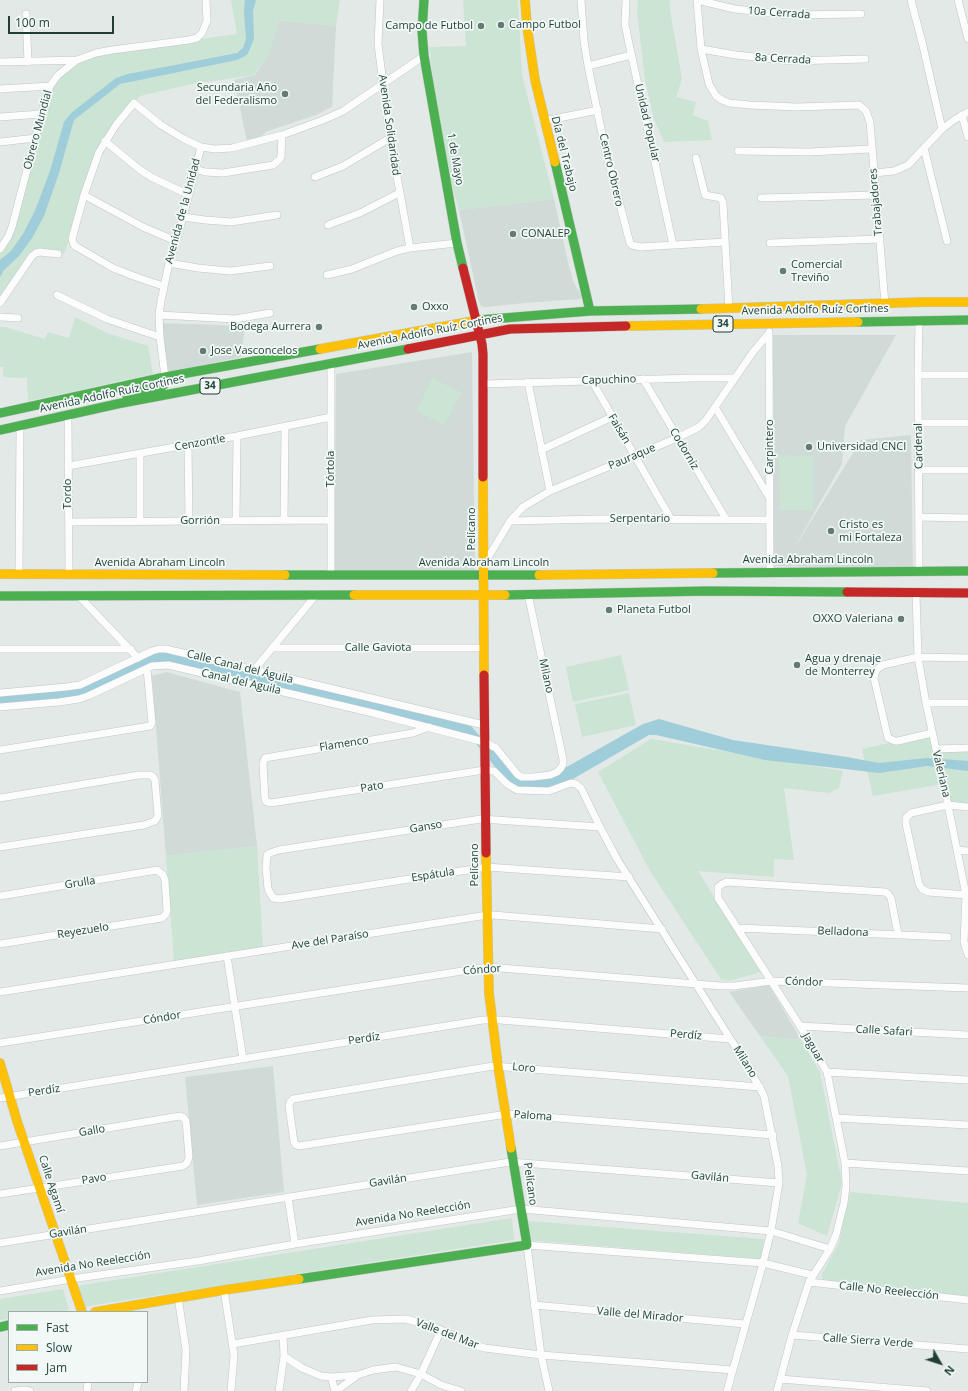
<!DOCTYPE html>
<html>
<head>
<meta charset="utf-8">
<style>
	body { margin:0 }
	#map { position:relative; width:968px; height:1391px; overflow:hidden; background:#e3e9e7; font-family:"Open Sans",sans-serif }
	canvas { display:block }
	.legend { position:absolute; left:8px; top:1311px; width:140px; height:72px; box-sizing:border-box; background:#f1f8f5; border:1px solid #9daea9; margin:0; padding:5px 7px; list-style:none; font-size:12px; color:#1f3e38 }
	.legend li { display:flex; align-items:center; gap:8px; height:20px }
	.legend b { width:20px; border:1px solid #9daea9 }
	.north { position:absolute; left:920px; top:1343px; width:40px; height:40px; -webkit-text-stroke:3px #f1f8f5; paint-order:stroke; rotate:129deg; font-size:11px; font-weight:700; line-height:16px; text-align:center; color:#1f3e38 }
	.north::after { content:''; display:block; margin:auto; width:14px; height:18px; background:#1f3e38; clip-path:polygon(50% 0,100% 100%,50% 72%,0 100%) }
	.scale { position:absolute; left:8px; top:16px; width:106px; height:18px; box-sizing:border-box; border:2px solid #1f3e38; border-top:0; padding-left:5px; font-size:12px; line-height:14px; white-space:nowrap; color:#1f3e38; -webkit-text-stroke:3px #f1f8f5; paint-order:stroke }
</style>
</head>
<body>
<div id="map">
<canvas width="968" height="1391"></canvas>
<ul class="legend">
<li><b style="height:5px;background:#4caf50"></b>Fast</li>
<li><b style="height:5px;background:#ffc107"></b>Slow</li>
<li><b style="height:5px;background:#c62828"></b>Jam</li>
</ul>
<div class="north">N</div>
<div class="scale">100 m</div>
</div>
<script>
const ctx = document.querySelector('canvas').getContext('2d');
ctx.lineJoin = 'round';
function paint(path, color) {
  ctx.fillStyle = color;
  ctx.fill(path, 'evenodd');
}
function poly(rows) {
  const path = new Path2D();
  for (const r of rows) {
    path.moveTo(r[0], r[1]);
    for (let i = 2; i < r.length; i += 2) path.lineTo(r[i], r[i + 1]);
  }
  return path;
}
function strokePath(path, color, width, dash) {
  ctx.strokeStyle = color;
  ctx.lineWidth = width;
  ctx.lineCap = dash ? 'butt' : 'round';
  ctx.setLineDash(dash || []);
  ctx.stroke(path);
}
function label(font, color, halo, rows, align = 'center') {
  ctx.font = font + ' "Open Sans",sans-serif';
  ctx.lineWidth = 3.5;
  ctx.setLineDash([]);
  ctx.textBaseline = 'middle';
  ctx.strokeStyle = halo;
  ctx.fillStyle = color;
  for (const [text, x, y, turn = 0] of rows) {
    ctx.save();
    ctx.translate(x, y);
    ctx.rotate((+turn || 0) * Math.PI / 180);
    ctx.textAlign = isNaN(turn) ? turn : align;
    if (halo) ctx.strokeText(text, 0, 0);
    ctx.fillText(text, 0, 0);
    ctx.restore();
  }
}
paint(poly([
	[279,20,336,26,332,107,316,115,268,131,260,137,247,141,234,80,255,75,268,55],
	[554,199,567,258,573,281,581,295,581,299,525,303,486,307,481,306,479,302,459,210],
	[161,323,245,326,241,357,169,372,163,344],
	[772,335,896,335,845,426,842,464,793,550,861,440,911,435,913,569,774,566,774,420],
	[472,352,475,572,334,572,336,374],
	[166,672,240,692,257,846,166,856,152,676],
	[769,985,801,1040,760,1036,729,992],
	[273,1066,284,1192,197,1205,185,1077]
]), '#d0dbd7');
paint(poly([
	[231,0,340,0,336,26,279,20,268,55,254,75,192,84,140,96,125,113,105,141,64,254,36,253,0,303,0,249,3,246,46,97,67,67,96,53,237,34],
	[463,0,518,0,522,75,554,199,459,210,443,158,429,47,466,46],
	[638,0,670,0,670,10,682,79,676,97,696,102,693,115,708,121,712,140,664,142,654,119,645,80,637,11],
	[75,317,107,333,148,346,153,374,28,401,27,378,3,377,3,367,0,367,0,327,5,327,45,339,48,332,69,338],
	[432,378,462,393,444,425,417,411],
	[779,455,813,456,813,510,780,510],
	[621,655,629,690,573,702,566,667],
	[629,693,636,725,582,737,575,704],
	[932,733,935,749,968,748,968,807,948,805,943,784,873,796,862,749],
	[651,739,843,771,839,788,829,793,784,788,794,860,774,859,774,877,698,871,761,972,729,981,721,979,650,871,598,772],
	[257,846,263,947,174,961,166,856],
	[760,1036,801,1040,820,1072,842,1183,827,1236,798,1223,807,1175,788,1076],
	[850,1192,968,1203,968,1296,823,1283,822,1274,839,1243],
	[512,1218,514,1240,82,1307,76,1286],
	[526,1221,764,1239,761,1259,528,1240],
	[63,1289,69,1310,54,1312,9,1312,9,1319,0,1320,0,1299]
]), '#cbe4d4');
paint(poly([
	[245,0,256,0,253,11,254,39,247,55,237,60,120,84,74,120,59,173,44,216,32,238,19,256,4,270,0,277,0,260,11,251,23,234,34,213,50,171,64,122,71,113,116,78,128,74,237,53,243,48,246,39,244,11],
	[159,649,375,701,471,726,517,777,547,778,643,724,659,719,733,740,847,757,879,763,927,758,968,761,968,771,927,766,880,773,765,760,656,735,649,735,552,791,517,790,507,784,496,768,468,734,160,665,88,696,0,707,0,693,66,687]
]), '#a0cdda');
const street = poly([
	[380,0,378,44,390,138,410,248],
	[581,0,584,41,588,66,605,148,630,243,632,245,640,247,725,242],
	[626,0,625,24,628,39,673,245],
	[697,0,701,49,709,84,716,96,722,100,729,103,750,105,797,107,859,105,866,111,870,122,885,304],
	[697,0,735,9,789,15,861,14],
	[911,0,923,46,942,129],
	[958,0,968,39],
	[26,14,28,62],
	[701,49,736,55,792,61,865,59],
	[0,62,77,60],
	[588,66,631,55],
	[0,89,50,86],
	[962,115,968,137],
	[0,117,41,114],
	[544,121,598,110],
	[105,141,139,169,151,177,189,195],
	[0,142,36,138],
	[924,148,947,241],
	[738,151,809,152,871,149],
	[696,158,705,195,721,198,723,203,729,309],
	[195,169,205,172,223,173,273,165,279,160,281,157,282,135],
	[874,173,894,171,908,165,942,129,954,120,968,112],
	[315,177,343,166,390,138],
	[84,195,143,227,176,241],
	[761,198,876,195],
	[183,217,205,220,231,222,277,215],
	[328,225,360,213,399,193],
	[770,243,880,239],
	[0,249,8,237,12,227,46,97,50,86,58,75,77,60,96,53,112,50,189,40,197,38,202,33,207,21,206,0],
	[169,263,198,268,230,271,270,266],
	[327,275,352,269,397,251,410,248,457,243],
	[163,286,139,278,113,268,77,247,74,245,72,239,84,195,99,152,116,125,134,103,161,125,184,139,201,147,215,149,232,148,282,135,323,120,343,111,424,56],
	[57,295,107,319,160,337],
	[0,303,32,256,36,253,40,252,58,254],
	[159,315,235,319,270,313],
	[0,317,18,318],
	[919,320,918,375,919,572],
	[769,332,770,572],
	[331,363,331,575],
	[918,375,968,375],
	[165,377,160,337,159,315,161,301,169,263,183,217,201,147],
	[643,379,726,519],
	[592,381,671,519],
	[528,382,550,491],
	[484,384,693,378,734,378],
	[715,407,769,497],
	[68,415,69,574],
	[918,423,968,423],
	[188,445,189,521],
	[541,450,612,417],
	[140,454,140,521],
	[68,466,237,436,331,417],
	[919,470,968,470],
	[919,517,968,518],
	[284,520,285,427],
	[236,521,237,436],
	[510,521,599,519,770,520],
	[69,522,331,520],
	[483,566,510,521,523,507,550,491,677,438,699,427,706,420,753,352,769,333],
	[19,574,20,426],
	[916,593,918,657,926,703,948,805,966,895,964,942,968,955],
	[79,596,138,658],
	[272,648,484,648],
	[0,649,131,649],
	[254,670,316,595],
	[0,693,66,687,80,685,152,651,159,649,166,649,484,725],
	[926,703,968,703],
	[0,707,59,702,79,699,88,696,152,666,168,665,373,713,484,742,496,748,518,775,522,777,533,777,550,775,557,772,561,768,563,764,563,759,528,594],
	[429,727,413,733,265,758,263,764,265,800,267,802,271,803,484,770,494,771,507,784,517,790,549,791,571,783,576,784,581,788,600,827,617,859,750,1070,764,1096,778,1166,779,1183,771,1231,763,1263,727,1391],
	[932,733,898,741,895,741,888,738,874,678,876,670,883,665,918,657,968,658],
	[936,749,968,748],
	[0,750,150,726,152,723,147,669],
	[0,798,139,775,150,775,153,777,155,780,158,816,155,821,144,825,0,847],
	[968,807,948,805,911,813,906,818,906,824,919,884,922,889,928,892,968,895],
	[600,827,481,819,279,850,270,853,267,855,266,868,268,889,273,898,280,899,487,867,629,877],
	[957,850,968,851],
	[0,896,157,870,163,875,165,880,167,911,166,914,162,918,0,944],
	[738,928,948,937],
	[227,956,243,1059],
	[0,992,481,916,493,915,662,929],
	[800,1026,968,1035],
	[0,1043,488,967,721,986,734,986,772,981,968,988],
	[827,1072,968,1080],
	[760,1087,493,1066,293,1099,290,1102,289,1106,294,1142,296,1145,299,1146,507,1114,773,1135],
	[0,1098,483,1020,500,1020,730,1039],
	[837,1118,968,1125],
	[0,1146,180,1116,184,1118,186,1121,189,1157,187,1163,183,1166,0,1194],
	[845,1163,968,1171],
	[288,1197,295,1244],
	[0,1243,510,1162,779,1183],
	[809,1282,968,1300],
	[224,1290,234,1355,231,1391],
	[0,1291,71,1279,198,1261,295,1244,521,1209,771,1231,830,1249],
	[178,1297,186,1350,184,1391],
	[534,1305,745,1324],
	[792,1335,968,1349],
	[233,1344,372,1320,406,1319,432,1326,474,1345,485,1348,541,1355,733,1370],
	[284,1356,302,1368,321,1376,331,1377,358,1375],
	[331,1377,335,1391],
	[780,1379,927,1391],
	[15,1391,24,1390,30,1391],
	[87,1391,88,1382],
	[136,1391,138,1382],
	[279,1391,284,1356,283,1335],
	[336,1391,358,1375,373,1370,396,1367,421,1374,441,1385,461,1391],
	[411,1391,421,1374,441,1330],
	[549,1391,541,1355,527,1245,763,1263,812,1275],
	[777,1391,792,1335,809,1282,830,1249,836,1235,844,1203,846,1186,845,1163,827,1072,800,1026,718,898,718,887,722,884,727,882,885,892,888,894,891,898,898,934]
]);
const fast = poly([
	[424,0,422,31,424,56,457,243,463,268],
	[555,162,590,311],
	[479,320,590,311,701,309],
	[858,322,968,320],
	[127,397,142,391,160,388,164,385,165,377],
	[0,413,165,377,320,349],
	[0,430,117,404,408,349],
	[713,573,968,571],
	[285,575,539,575],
	[505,595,707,591,847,592],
	[0,596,354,595],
	[299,1279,527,1245,511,1148],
	[0,1327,9,1325]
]);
const slow = poly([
	[525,0,527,26,535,80,555,162],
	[701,309,924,302,968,302],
	[626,326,858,322],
	[320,349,479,320],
	[483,477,484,675],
	[0,574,285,575],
	[539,575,713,573],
	[354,595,505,595],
	[486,853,489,993,498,1066,511,1148],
	[0,1063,17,1121,82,1312],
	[95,1312,224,1290,299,1279]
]);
const jam = poly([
	[463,268,482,344,483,354,483,477],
	[408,349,510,329,626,326],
	[847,592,968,593],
	[484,675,486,853]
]);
strokePath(street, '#c0c6c4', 8);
strokePath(fast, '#bec7c4', 10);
strokePath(slow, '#bec7c4', 10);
strokePath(jam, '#bec7c4', 10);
strokePath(street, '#fbfcfb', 7);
strokePath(fast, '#4caf50', 9);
strokePath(slow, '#ffc107', 9);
strokePath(jam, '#c62828', 9);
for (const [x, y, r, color] of [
	[501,25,4,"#647a75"],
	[481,26,4,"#647a75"],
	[285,94,4,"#647a75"],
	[513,234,4,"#647a75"],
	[783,271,4,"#647a75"],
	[414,307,4,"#647a75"],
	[319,327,4,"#647a75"],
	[203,351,4,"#647a75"],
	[809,447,4,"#647a75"],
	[831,531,4,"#647a75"],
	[609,610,4,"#647a75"],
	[901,619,4,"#647a75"],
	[797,665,4,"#647a75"]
]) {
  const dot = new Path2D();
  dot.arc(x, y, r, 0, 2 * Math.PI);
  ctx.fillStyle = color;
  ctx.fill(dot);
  strokePath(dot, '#f1f8f5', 1.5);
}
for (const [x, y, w] of [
	[723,324,20],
	[210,386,20]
]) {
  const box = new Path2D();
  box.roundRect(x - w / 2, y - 8, w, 16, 3);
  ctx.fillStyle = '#f1f8f5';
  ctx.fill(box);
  strokePath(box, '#1f3e38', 1);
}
label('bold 10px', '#1f3e38', null, [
	["34",723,324],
	["34",210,386]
]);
label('11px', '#1f3e38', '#f1f8f5', [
	["10a Cerrada",779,13,4],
	["8a Cerrada",783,59,3],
	["Unidad Popular",647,123,77],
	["Avenida Solidaridad",389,125,82],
	["Obrero Mundial",38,130,-75],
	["Día del Trabajo",564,154,76],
	["1 de Mayo",455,159,80],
	["Centro Obrero",611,170,77],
	["Trabajadores",876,202,-95],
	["Avenida de la Unidad",183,211,-75],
	["Avenida Adolfo Ruíz Cortines",815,310,-1],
	["Avenida Adolfo Ruíz Cortines",430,332,-11],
	["Capuchino",609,380,-2],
	["Avenida Adolfo Ruíz Cortines",112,394,-12],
	["Faisán",619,429,59],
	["Cenzontle",200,443,-10],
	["Cardenal",919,446,-91],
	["Carpintero",770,447,-90],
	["Codorniz",684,449,59],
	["Pauraque",632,457,-23],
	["Tórtola",331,469,-90],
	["Tordo",68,494,-90],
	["Serpentario",640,519],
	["Gorrión",200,521],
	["Pelícano",472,529,-90],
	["Avenida Abraham Lincoln",808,560],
	["Avenida Abraham Lincoln",160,563],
	["Avenida Abraham Lincoln",484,563],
	["Calle Gaviota",378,648],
	["Calle Canal del Águila",240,667,14],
	["Milano",546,676,78],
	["Canal del Aguila",241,682,13],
	["Flamenco",344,744,-9],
	["Valeriana",941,774,77],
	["Pato",372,787,-9],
	["Ganso",426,827,-9],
	["Pelícano",475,865,-90],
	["Espátula",433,875,-9],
	["Grulla",80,883,-9],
	["Reyezuelo",83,931,-9],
	["Belladona",843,932,2],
	["Ave del Paraíso",330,940,-9],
	["Cóndor",482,970,-4],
	["Cóndor",804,982,2],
	["Cóndor",162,1018,-9],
	["Calle Safari",884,1031,3],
	["Perdíz",686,1035,5],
	["Perdíz",364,1039,-9],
	["Jaguar",813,1048,60],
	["Milano",745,1062,58],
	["Loro",524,1068,5],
	["Perdíz",44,1091,-9],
	["Paloma",533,1116,4],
	["Gallo",92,1131,-10],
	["Gavilán",710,1177,5],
	["Pavo",94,1179,-9],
	["Gavilán",388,1181,-9],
	["Calle Agamí",51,1184,72],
	["Pelícano",530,1184,82],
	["Avenida No Reelección",413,1214,-9],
	["Gavilán",68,1232,-9],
	["Avenida No Reelección",93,1264,-9],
	["Calle No Reelección",889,1291,6],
	["Valle del Mirador",640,1315,5],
	["Valle del Mar",447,1334,21],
	["Calle Sierra Verde",868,1341,4]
]);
label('11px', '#1f3e38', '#f1f8f5', [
	["Campo Futbol",509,25],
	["Campo de Futbol",473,26,"right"],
	["Secundaria Año",277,88,"right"],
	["del Federalismo",277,101,"right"],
	["CONALEP",521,234],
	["Comercial",791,265],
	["Treviño",791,278],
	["Oxxo",422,307],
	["Bodega Aurrera",311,327,"right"],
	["Jose Vasconcelos",211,351],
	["Universidad CNCI",817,447],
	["Cristo es",839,525],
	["mi Fortaleza",839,538],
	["Planeta Futbol",617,610],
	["OXXO Valeriana",893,619,"right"],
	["Agua y drenaje",805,659],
	["de Monterrey",805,672]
], 'left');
</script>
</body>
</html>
